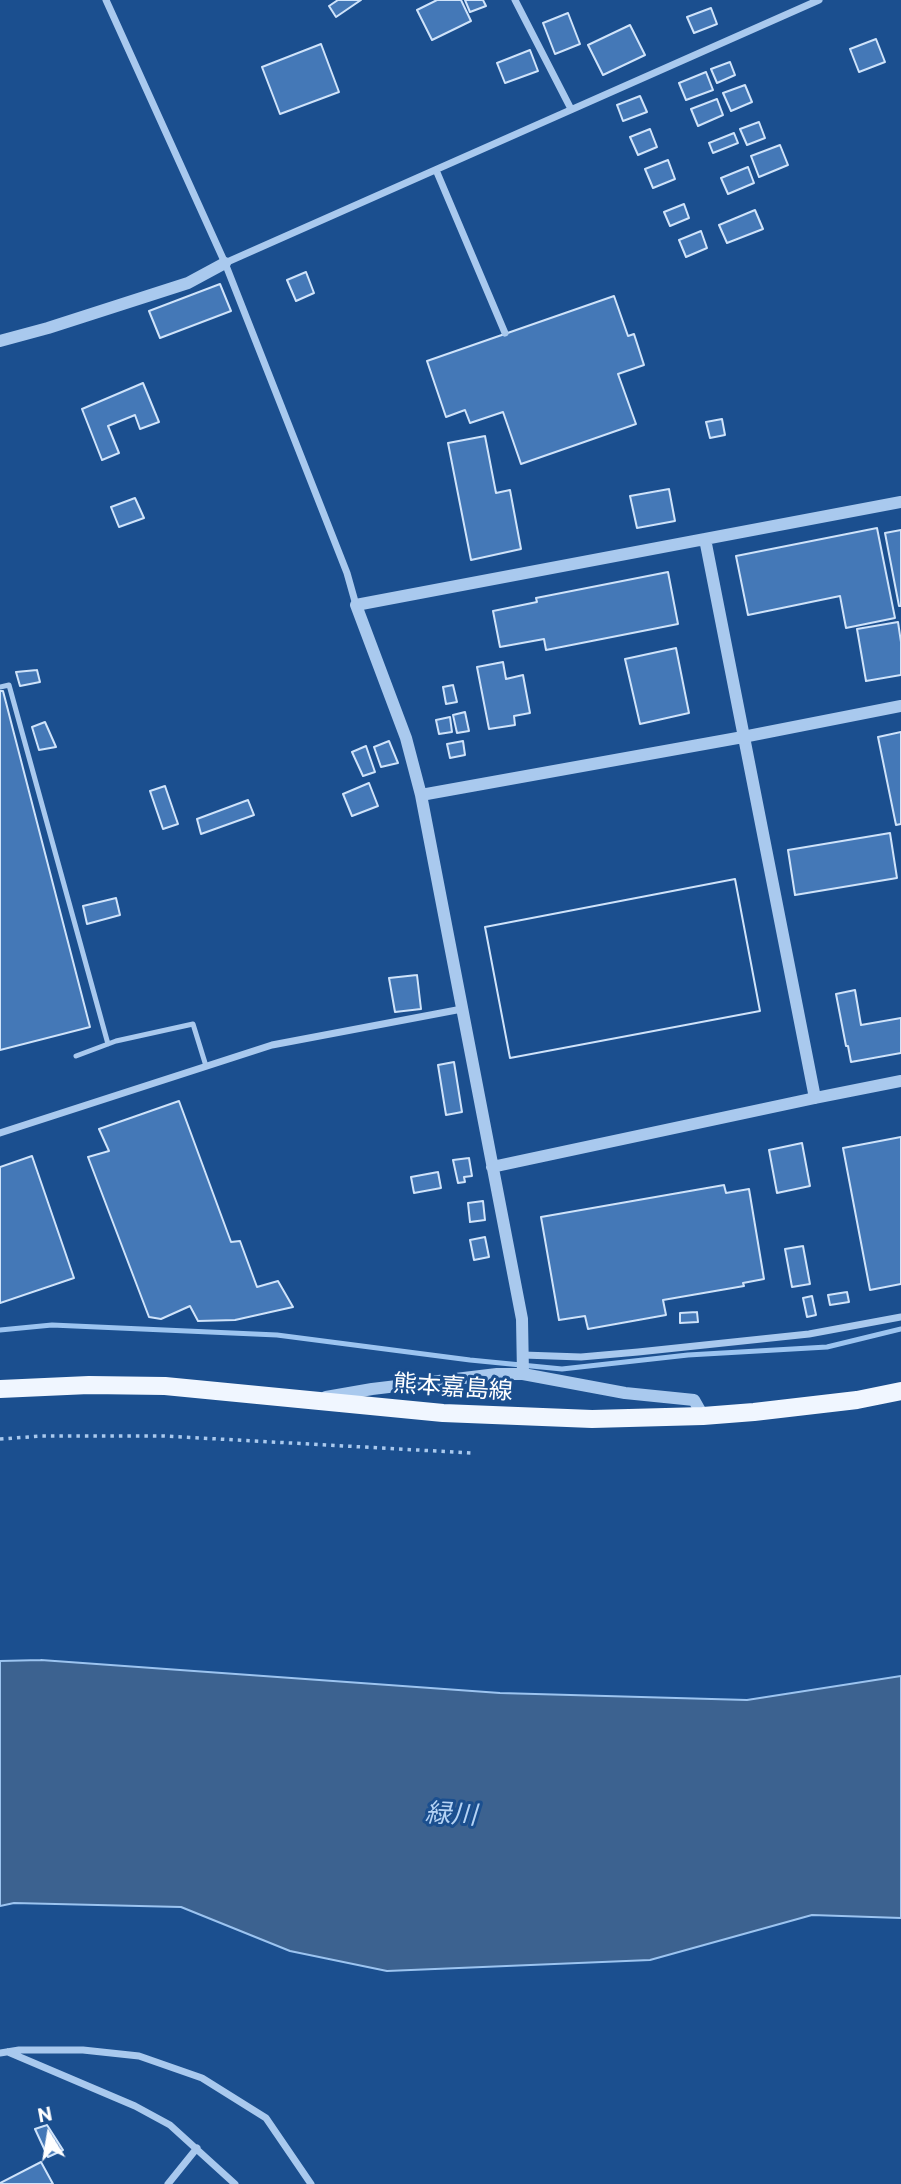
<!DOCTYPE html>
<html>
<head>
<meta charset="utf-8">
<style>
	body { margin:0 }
	#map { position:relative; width:901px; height:2184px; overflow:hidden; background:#1b4f8f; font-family:Commissioner,sans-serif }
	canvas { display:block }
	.north { position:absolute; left:14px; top:2100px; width:70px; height:70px; -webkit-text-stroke:5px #1b4f8f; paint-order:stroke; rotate:349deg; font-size:19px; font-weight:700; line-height:28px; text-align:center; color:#fff }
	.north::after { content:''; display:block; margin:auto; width:24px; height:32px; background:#fff; clip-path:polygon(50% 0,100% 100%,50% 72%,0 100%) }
</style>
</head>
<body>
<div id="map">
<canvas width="901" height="2184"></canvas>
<div class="north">N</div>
</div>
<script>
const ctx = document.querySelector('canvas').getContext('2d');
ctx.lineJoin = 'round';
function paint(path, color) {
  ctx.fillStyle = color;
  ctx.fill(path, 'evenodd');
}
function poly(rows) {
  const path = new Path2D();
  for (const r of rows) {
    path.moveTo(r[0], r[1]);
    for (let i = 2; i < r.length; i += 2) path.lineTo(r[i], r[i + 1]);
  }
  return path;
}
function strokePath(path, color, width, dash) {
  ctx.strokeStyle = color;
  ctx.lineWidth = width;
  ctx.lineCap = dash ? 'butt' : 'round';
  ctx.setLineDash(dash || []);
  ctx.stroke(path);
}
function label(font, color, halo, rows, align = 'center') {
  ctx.font = font + ' Commissioner,"Noto Sans JP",sans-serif';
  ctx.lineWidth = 6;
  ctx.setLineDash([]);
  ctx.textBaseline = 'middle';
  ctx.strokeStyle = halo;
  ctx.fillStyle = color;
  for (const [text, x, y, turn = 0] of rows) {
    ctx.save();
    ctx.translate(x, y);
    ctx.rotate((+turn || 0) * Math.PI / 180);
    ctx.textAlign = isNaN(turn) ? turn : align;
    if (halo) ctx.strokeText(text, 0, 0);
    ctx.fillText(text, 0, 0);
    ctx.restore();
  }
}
const water = poly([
	[41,1660,500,1693,747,1700,901,1676,901,1918,812,1915,650,1960,387,1971,290,1951,181,1907,14,1903,0,1906,0,1661,41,1660]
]);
paint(water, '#3c6290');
strokePath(water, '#9cc4f0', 2);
strokePath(poly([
	[0,1330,52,1325,277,1335,470,1360,562,1369,688,1355,827,1347,901,1329]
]), '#9cc4f0', 5);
const building = poly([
	[338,0,361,0,336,17,329,6,338,0],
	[437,0,461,0,471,21,432,40,417,10,437,0],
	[465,0,483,0,486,6,470,12,465,0],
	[711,8,717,24,694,33,687,17,711,8],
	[568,13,580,44,555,54,543,23,568,13],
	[630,25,645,55,603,75,588,45,630,25],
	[876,39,885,62,859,72,850,49,876,39],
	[321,44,339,92,280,114,262,67,321,44],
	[530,50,538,71,505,83,497,63,530,50],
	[730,62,735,75,717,83,711,69,730,62],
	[706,72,713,90,686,100,679,83,706,72],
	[745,85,752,102,731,111,723,93,745,85],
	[640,96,647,112,623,121,617,105,640,96],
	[717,99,723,115,698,126,691,109,717,99],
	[759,122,765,138,747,145,740,129,759,122],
	[650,129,657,147,638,155,630,137,650,129],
	[734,133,738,143,713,153,709,143,734,133],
	[780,145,788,165,759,177,751,156,780,145],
	[668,160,675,179,653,188,645,169,668,160],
	[748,167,754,183,728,194,721,178,748,167],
	[684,204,689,218,670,226,664,212,684,204],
	[755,210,763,229,727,243,719,225,755,210],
	[701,231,707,248,686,257,679,240,701,231],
	[306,272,314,293,296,301,287,280,306,272],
	[220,284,231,311,160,338,149,311,220,284],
	[614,296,628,336,634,334,644,365,618,374,636,424,521,464,503,412,470,423,465,410,446,417,427,361,614,296],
	[143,383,159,422,140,429,135,415,108,426,119,453,102,460,82,409,143,383],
	[722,419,725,435,710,438,706,422,722,419],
	[485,436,496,493,510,490,521,549,471,560,448,443,485,436],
	[669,489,675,521,637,528,630,496,669,489],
	[135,498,144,518,119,527,111,507,135,498],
	[877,528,895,618,846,628,840,596,748,615,736,556,877,528],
	[901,530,901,606,899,606,885,533,901,530],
	[668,572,678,624,546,650,544,639,500,647,493,611,537,602,536,598,668,572],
	[898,622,901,642,901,675,866,681,857,629,898,622],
	[676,648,689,713,640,724,625,659,676,648],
	[503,662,506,679,523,675,530,713,514,716,515,725,489,729,477,667,503,662],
	[37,670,40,682,20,686,16,672,37,670],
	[453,685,457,702,446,704,443,687,453,685],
	[0,691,3,691,90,1027,0,1050,0,691],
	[465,712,469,731,457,733,453,715,465,712],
	[450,717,452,732,439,734,436,720,450,717],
	[45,722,56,747,39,750,32,727,45,722],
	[901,732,901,824,896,825,878,737,901,732],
	[389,741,398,763,381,767,374,747,389,741],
	[463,741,465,755,450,758,447,744,463,741],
	[366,746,375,772,363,776,352,752,366,746],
	[369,783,378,806,352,816,343,794,369,783],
	[165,786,178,824,163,829,150,791,165,786],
	[248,800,254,815,201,834,197,819,248,800],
	[890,833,897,878,795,895,788,850,890,833],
	[735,879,760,1011,510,1058,485,927,735,879],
	[735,879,760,1011,510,1058,485,927,735,879],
	[116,898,120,915,87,924,83,906,116,898],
	[417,975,421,1009,395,1012,389,978,417,975],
	[855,990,861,1025,901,1018,901,1053,851,1062,848,1046,846,1046,836,994,855,990],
	[454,1062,462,1112,446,1115,438,1065,454,1062],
	[179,1101,231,1242,240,1241,257,1287,278,1281,293,1307,235,1320,198,1321,190,1306,161,1319,149,1317,88,1157,109,1151,99,1129,179,1101],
	[901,1137,901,1284,870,1290,843,1148,901,1137],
	[802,1143,810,1186,777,1193,769,1150,802,1143],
	[32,1156,74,1278,0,1303,0,1167,32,1156],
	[469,1158,472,1176,464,1177,465,1182,458,1183,453,1160,469,1158],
	[438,1172,441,1188,414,1193,411,1177,438,1172],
	[724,1185,726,1193,749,1189,764,1279,743,1283,744,1286,663,1300,666,1315,588,1329,585,1316,559,1320,541,1217,724,1185],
	[483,1201,485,1220,470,1222,468,1203,483,1201],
	[485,1237,489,1257,474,1260,470,1240,485,1237],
	[803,1246,810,1284,792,1287,785,1249,803,1246],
	[847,1292,849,1302,830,1305,828,1295,847,1292],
	[812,1296,816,1315,807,1317,803,1298,812,1296],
	[697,1312,698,1322,680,1323,680,1313,697,1312],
	[47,2125,63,2150,48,2157,35,2129,47,2125],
	[41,2162,53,2184,0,2184,0,2183,41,2162]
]);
paint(building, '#4478b7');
strokePath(building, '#cfe3fa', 2);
strokePath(poly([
	[0,1439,42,1436,164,1436,472,1453]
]), '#a9c9ee', 3.5, [3.5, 5]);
strokePath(poly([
	[0,687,9,685,108,1044],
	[76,1056,116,1041,193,1024,206,1066]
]), '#a9c9ee', 5);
strokePath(poly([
	[106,0,225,263,347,573,356,605],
	[515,0,571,109],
	[436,170,505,333],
	[225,263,819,0],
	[0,1133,272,1045,462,1009],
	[523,1355,581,1357,638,1352,809,1334,901,1317],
	[8,2052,135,2106,170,2125,235,2184],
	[0,2053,19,2050,83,2050,139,2056,202,2078,266,2118,311,2184],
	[168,2184,197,2148]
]), '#a9c9ee', 7);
strokePath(poly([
	[0,341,48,328,188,283,225,263],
	[705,539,815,1098],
	[421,795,743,737,901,706],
	[492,1167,815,1098,901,1081],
	[523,1374,522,1319,421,795,406,738,356,605,901,502],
	[326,1397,372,1389,497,1374,523,1374,625,1393,694,1400,703,1416]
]), '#a9c9ee', 12);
strokePath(poly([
	[0,1389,89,1385,165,1386,443,1413,592,1419,703,1416,754,1412,857,1400,901,1391]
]), '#f0f6ff', 18);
label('24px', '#fff', '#1b4f8f', [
	["熊本嘉島線",453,1387,4]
]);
label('italic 26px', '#b5d3f5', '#1b4f8f', [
	["緑川",451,1814,3]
]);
</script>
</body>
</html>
